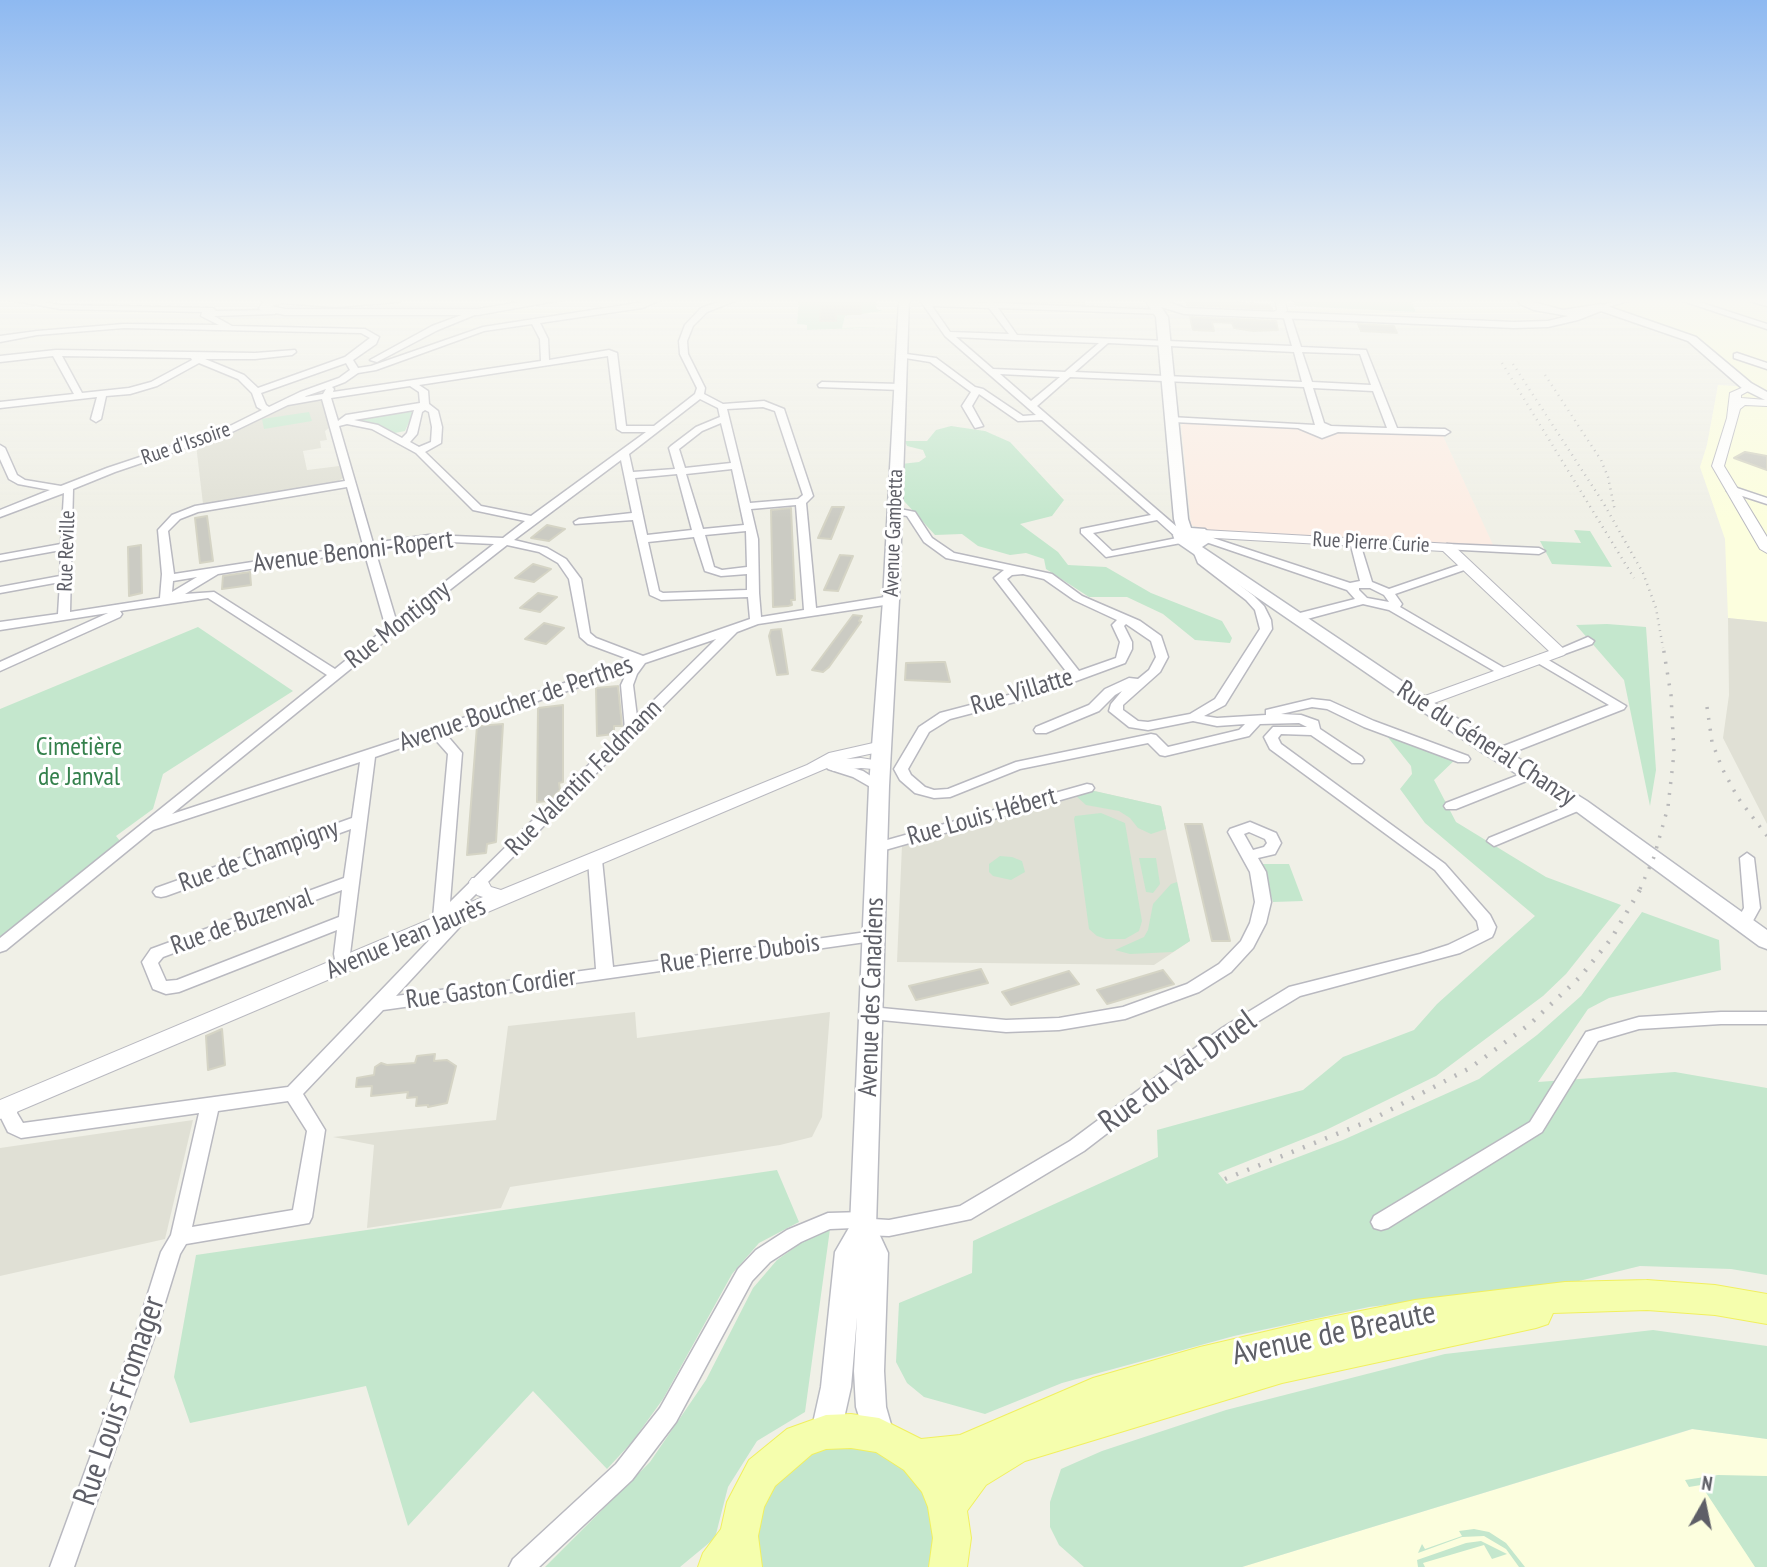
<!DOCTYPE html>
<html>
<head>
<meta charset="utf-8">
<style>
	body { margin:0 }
	#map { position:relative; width:1767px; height:1567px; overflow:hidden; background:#f0f0e7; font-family:"PT Sans Narrow",sans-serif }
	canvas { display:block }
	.north { position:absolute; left:1669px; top:1469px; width:70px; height:70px; -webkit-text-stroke:5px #fff; paint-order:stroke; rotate:9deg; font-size:19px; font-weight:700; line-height:28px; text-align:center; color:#5e5f67 }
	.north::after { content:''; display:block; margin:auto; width:24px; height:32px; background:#5e5f67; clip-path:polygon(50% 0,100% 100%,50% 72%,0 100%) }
</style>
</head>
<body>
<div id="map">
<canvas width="1767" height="1567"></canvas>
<div class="north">N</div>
</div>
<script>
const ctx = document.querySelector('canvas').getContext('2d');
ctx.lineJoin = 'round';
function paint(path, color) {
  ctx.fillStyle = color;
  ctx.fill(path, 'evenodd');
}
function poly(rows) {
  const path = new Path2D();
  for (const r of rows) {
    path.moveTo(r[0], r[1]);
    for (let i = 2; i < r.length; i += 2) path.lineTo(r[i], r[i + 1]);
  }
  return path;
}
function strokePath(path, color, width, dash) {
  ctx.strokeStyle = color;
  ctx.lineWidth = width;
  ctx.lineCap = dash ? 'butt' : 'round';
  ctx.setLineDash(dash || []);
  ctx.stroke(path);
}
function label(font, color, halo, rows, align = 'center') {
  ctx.font = font + ' "PT Sans Narrow",sans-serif';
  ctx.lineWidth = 6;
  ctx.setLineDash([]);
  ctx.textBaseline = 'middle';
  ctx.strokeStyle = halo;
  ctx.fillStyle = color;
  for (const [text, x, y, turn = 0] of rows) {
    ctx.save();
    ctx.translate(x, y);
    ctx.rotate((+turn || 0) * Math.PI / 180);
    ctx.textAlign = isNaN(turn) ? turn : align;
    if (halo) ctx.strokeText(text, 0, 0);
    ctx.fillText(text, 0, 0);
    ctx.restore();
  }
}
paint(poly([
	[1532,299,1759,299,1767,302,1767,622,1728,618,1725,539,1700,467,1707,445,1718,385,1750,387,1696,339,1597,305,1571,312,1539,307],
	[1693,1429,1767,1439,1767,1567,1242,1567]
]), '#fcfede');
paint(poly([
	[992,299,1081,299,1088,307,998,304],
	[313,400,322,401,329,428,325,431,327,440,320,441,321,448,303,451,307,470,339,466,343,478,335,483,203,504,196,445,229,435,285,406],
	[1728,618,1767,622,1767,824,1723,738,1729,695],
	[1090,790,1161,806,1190,941,1154,965,897,962,902,845],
	[635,1012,637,1038,830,1012,822,1117,812,1137,780,1145,510,1187,501,1208,367,1228,374,1145,333,1137,496,1120,508,1026],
	[193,1120,165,1239,0,1276,0,1148]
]), '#e0e0d5');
paint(poly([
	[1186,423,1443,436,1494,547,1210,532,1191,525,1181,425]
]), '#fcede4');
paint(poly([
	[799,299,877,299,876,309,883,311,845,316,842,328,889,327,807,330,807,325,797,324],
	[1293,299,1415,299,1417,301,1411,302,1416,312,1295,306],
	[407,410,414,411,405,431,395,433,357,421,356,418],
	[309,412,312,421,264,429,262,419],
	[951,426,985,431,1010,442,1064,500,1052,516,1020,524,1058,552,1068,565,1106,567,1151,593,1222,621,1232,638,1230,643,1195,640,1163,614,1127,597,1089,597,1046,569,1044,559,1026,553,1010,555,978,546,962,534,935,535,904,501,901,464,919,462,926,457,923,450,907,446,905,441,927,441,936,430],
	[1574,530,1590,531,1612,567,1552,564,1540,541,1581,543],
	[1607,624,1646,627,1656,770,1650,806,1624,680,1576,625],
	[198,627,293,691,163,774,153,809,116,836,121,842,0,940,0,709],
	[1386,735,1459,756,1434,780,1456,822,1546,877,1621,905,1566,974,1543,996,1436,1076,1326,1130,1218,1173,1227,1184,1343,1140,1479,1079,1537,1035,1581,996,1642,912,1719,940,1721,970,1609,998,1588,1009,1538,1082,1675,1072,1767,1088,1767,1275,1731,1269,1640,1266,1579,1281,1369,1307,1234,1336,1062,1383,985,1414,924,1397,907,1383,896,1362,899,1303,972,1273,973,1241,1158,1157,1157,1130,1303,1090,1343,1057,1414,1030,1437,1004,1535,916,1425,823,1400,789,1412,774,1411,766],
	[1090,790,1161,806,1166,829,1151,834,1138,828,1130,818,1119,811,1086,805,1075,795],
	[1101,813,1125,823,1142,921,1139,931,1125,939,1106,939,1097,936,1089,929,1074,819,1075,816],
	[1000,856,1012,857,1022,861,1025,872,1011,880,993,876,989,872,989,864],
	[1139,858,1156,858,1160,884,1153,893,1146,892],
	[1261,864,1289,864,1303,901,1273,902],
	[1177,882,1190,941,1173,952,1130,954,1115,950,1144,937,1148,930,1153,904,1171,884],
	[777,1170,799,1222,759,1243,732,1274,663,1399,632,1442,607,1469,533,1391,408,1526,366,1386,190,1423,174,1377,196,1255],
	[830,1229,805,1412,757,1441,728,1487,715,1538,680,1567,545,1567,650,1462,706,1380,753,1288,777,1260,801,1243],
	[1653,1330,1767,1346,1767,1439,1692,1429,1242,1567,1084,1567,1059,1545,1050,1527,1050,1502,1061,1469,1102,1451,1226,1410,1445,1354],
	[841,1444,886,1454,920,1484,935,1528,929,1567,758,1567,753,1549,762,1498,809,1452],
	[1718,1475,1767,1476,1767,1567,1755,1567,1701,1485,1689,1487,1685,1480],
	[1474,1529,1489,1532,1506,1543,1525,1567,1519,1567,1506,1549,1484,1536,1462,1537,1418,1553,1422,1544,1425,1549,1462,1536,1459,1531],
	[1481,1541,1507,1554,1492,1559,1484,1545,1423,1563,1425,1567,1418,1567,1417,1560,1466,1543]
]), '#c4e7cd');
const building = poly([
	[821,299,860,299,861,314,836,314,836,321,820,321,821,299],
	[1186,299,1270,305,1272,309,1187,305,1186,299],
	[1190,317,1276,321,1278,330,1253,331,1234,328,1232,323,1212,322,1214,331,1193,330,1190,317],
	[1358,324,1394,326,1397,333,1361,331,1358,324],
	[1745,452,1767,456,1767,470,1734,458,1745,452],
	[832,507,844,507,831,539,818,538,832,507],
	[791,508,795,600,791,600,792,605,788,606,773,607,771,510,791,508],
	[207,516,213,561,200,563,195,518,207,516],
	[547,525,565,529,549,541,531,538,547,525],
	[141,545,142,593,129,596,128,547,141,545],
	[840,555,853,556,838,591,824,590,840,555],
	[533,564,551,569,534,582,515,578,533,564],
	[250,572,251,585,222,589,223,576,250,572],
	[538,593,557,597,540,612,520,608,538,593],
	[853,615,862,616,859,621,861,622,829,667,823,672,812,670,853,615],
	[544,623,564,628,546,644,525,639,544,623],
	[781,629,788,674,777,675,769,636,771,630,781,629],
	[939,662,945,662,950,682,905,680,906,663,939,662],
	[618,686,622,726,614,726,614,734,597,736,596,688,618,686],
	[563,705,563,782,559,783,560,790,549,801,537,802,538,708,563,705],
	[503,724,496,842,487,844,486,853,467,855,477,726,503,724],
	[1185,824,1202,824,1230,941,1212,941,1185,824],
	[981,969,988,983,916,1000,909,986,981,969],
	[1163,970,1174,984,1107,1004,1097,990,1163,970],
	[1069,971,1079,984,1011,1005,1002,992,1069,971],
	[222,1029,225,1065,208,1070,206,1036,222,1029],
	[435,1054,434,1061,447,1060,456,1066,447,1103,428,1107,428,1105,416,1106,417,1097,407,1098,408,1092,371,1096,372,1086,356,1087,357,1078,374,1075,375,1067,381,1063,387,1065,415,1063,417,1056,435,1054]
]);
paint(building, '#cbcbc3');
strokePath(building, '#d5d4c5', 2);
const minor = poly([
	[5,299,26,299,60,305,213,308,216,311,272,310,276,312,275,314,214,316,232,326,365,329,379,337,376,344,353,360,358,368,371,366,483,327,663,299,642,308,540,323,548,339,549,360,609,350,617,353,626,426,654,426,695,394,697,388,680,354,679,341,685,325,701,308,727,299,740,299,707,312,693,326,687,341,688,354,705,388,704,394,723,404,764,401,784,409,813,496,806,503,816,608,891,596,897,600,891,604,758,624,737,632,461,909,468,910,470,914,468,918,396,996,596,969,588,860,595,855,602,860,613,967,874,931,880,932,882,936,880,940,383,1010,303,1094,325,1130,312,1217,309,1223,186,1244,180,1254,155,1335,74,1567,50,1567,135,1335,161,1252,171,1235,199,1113,21,1138,8,1132,0,1116,0,1106,3,1101,9,1099,15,1101,18,1106,17,1113,23,1123,288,1087,441,928,431,928,429,924,433,918,448,754,433,737,375,757,350,954,352,964,350,968,338,968,336,964,334,954,337,930,179,992,166,994,153,989,142,962,151,949,344,878,351,829,166,896,161,897,156,896,153,892,156,888,352,818,360,762,153,830,6,950,0,952,0,938,327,675,208,598,120,611,122,614,120,617,0,671,0,662,108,613,0,630,0,622,58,614,60,582,0,593,0,587,60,576,61,550,0,561,0,555,61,544,64,493,0,517,0,510,50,490,18,484,9,479,0,459,0,445,5,448,17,475,25,480,61,486,107,468,224,429,262,410,257,407,252,393,238,379,199,363,157,386,130,394,106,396,101,419,96,422,91,419,97,397,0,408,0,402,74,394,53,356,0,362,0,356,56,350,255,353,295,350,296,352,292,355,255,359,205,359,244,375,258,388,345,357,370,338,361,333,124,328,37,335,0,342,0,336,37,331,124,324,219,325,201,316,202,312,60,309,5,299],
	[532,324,540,339,541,361,333,392,334,389,332,387,345,382,358,373,376,370,484,331,532,324],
	[62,356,191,358,192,360,151,382,129,388,82,393,62,356],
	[608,356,617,429,622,432,646,432,531,516,481,506,425,452,441,443,442,427,438,411,429,404,428,391,419,385,608,356],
	[346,363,350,370,339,378,300,392,269,407,266,405,261,393,346,363],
	[410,386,419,392,420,403,346,415,338,421,331,398,410,386],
	[326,389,323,394,305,397,306,396,326,389],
	[322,399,345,481,195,506,172,515,158,530,162,574,160,598,70,612,73,489,115,472,230,433,288,405,322,399],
	[700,399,718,408,720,417,696,427,671,446,669,448,675,469,633,472,629,454,700,399],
	[763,407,775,411,803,495,798,499,750,503,727,409,763,407],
	[414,410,407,433,402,438,378,425,354,420,414,410],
	[425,410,429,412,432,427,431,442,419,447,410,442,417,434,422,412,425,410],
	[721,423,731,463,685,468,679,449,702,431,721,423],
	[347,424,372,429,416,453,473,510,525,521,503,538,429,535,373,543,339,426,347,424],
	[621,460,632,513,579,519,574,522,575,524,633,520,650,595,661,600,748,597,750,619,643,656,596,638,590,633,581,579,566,559,547,548,514,540,621,460],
	[732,469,744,525,703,529,686,474,732,469],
	[677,474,692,530,647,535,635,478,677,474],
	[347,487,363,545,174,574,168,531,180,519,198,512,347,487],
	[796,505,804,610,761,617,759,593,758,539,751,509,796,505],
	[746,531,747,567,722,570,714,567,705,535,746,531],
	[694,537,705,571,721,576,747,574,747,590,663,593,659,591,648,542,694,537],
	[429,541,494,544,396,620,375,550,429,541],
	[507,545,539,552,558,563,569,579,580,637,588,644,631,660,431,729,172,814,396,632,507,545],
	[364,551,386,628,335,669,214,592,185,594,218,574,364,551],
	[197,577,172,592,173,581,197,577],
	[716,639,637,717,633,685,637,674,645,663,716,639],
	[628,670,621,685,625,729,450,902,462,753,445,733,628,670],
	[342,890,339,917,177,980,166,981,158,963,163,957,342,890],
	[288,1101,307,1131,293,1210,192,1227,218,1111,288,1101],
	[919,299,986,303,989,300,994,303,1161,310,1165,312,1161,314,998,308,1017,335,1292,346,1283,315,1290,313,1301,347,1366,350,1397,428,1445,429,1450,432,1445,435,1338,432,1322,438,1298,428,1173,422,1168,419,1170,417,1315,425,1304,387,1070,377,1037,406,1184,533,1184,537,1186,540,1181,543,1106,557,1081,533,1081,529,1151,515,1042,420,1018,421,979,394,972,406,983,426,975,428,962,406,971,392,930,362,899,357,899,353,936,358,975,387,983,389,1023,416,1036,415,945,336,919,299],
	[932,306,989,308,1009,334,950,332,932,306],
	[956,337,1015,340,1099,343,1065,372,993,369,956,337],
	[1108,343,1294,352,1302,382,1075,372,1108,343],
	[1302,352,1360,354,1371,385,1312,382,1302,352],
	[1000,374,1060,377,1031,401,1000,374],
	[1313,388,1373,391,1387,428,1331,426,1324,423,1313,388],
	[1157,520,1177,538,1112,551,1093,533,1157,520],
	[1621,299,1635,299,1601,309,1597,307,1621,299],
	[1677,299,1690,299,1767,324,1767,329,1677,299],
	[1749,299,1767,301,1767,306,1750,301,1749,299],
	[475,310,482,312,438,330,377,362,370,360,432,326,475,310],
	[1737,353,1767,363,1767,369,1734,358,1734,354,1737,353],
	[822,382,901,384,905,387,901,390,819,387,818,385,822,382],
	[1731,486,1767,498,1767,504,1727,491,1727,487,1731,486],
	[895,508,915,512,932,538,954,553,1052,574,1082,596,1140,621,1161,636,1168,657,1160,672,1123,705,1123,710,1138,721,1148,722,1190,714,1215,699,1260,629,1255,610,1246,600,1198,563,1194,553,1200,550,1204,551,1207,560,1254,596,1264,606,1271,620,1272,629,1225,705,1204,716,1217,718,1266,715,1266,710,1312,699,1330,701,1374,721,1468,756,1470,759,1468,762,1458,762,1364,727,1327,709,1312,707,1281,714,1301,715,1318,721,1320,729,1362,757,1364,760,1362,763,1352,763,1311,735,1281,734,1278,738,1281,744,1445,864,1490,915,1496,927,1494,933,1492,937,1460,953,1300,996,1234,1036,1084,1151,971,1219,889,1236,863,1235,856,1233,854,1228,830,1229,801,1242,770,1262,752,1281,676,1422,632,1480,539,1567,509,1567,513,1559,616,1464,660,1408,738,1269,756,1250,787,1230,828,1213,864,1212,871,1214,873,1219,889,1220,960,1206,1070,1141,1222,1028,1289,987,1420,954,1448,945,1479,930,1477,921,1435,870,1270,749,1264,737,1273,727,1307,727,1299,723,1260,724,1249,736,1165,756,1160,755,1148,743,1020,769,950,797,934,798,915,793,900,780,894,769,919,727,940,713,1020,692,1069,675,994,578,1004,570,946,558,924,542,907,516,891,513,890,511,895,508],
	[1023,574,1044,579,1074,600,1117,620,1112,625,1120,642,1116,658,1079,671,1007,579,1012,575,1023,574],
	[1126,624,1151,641,1156,657,1149,670,1138,679,1129,678,1105,689,1089,705,1036,727,1034,730,1036,733,1046,733,1099,711,1115,695,1122,691,1111,704,1109,711,1129,727,1148,730,1193,721,1217,726,1245,724,1239,730,1168,747,1156,735,1151,734,1016,762,948,789,934,790,925,787,911,775,908,769,929,732,950,719,1030,698,1125,663,1132,649,1132,642,1124,626,1126,624],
	[1207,536,1350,583,1360,581,1350,542,1355,539,1359,540,1372,582,1389,589,1462,564,1470,564,1470,568,1395,594,1402,604,1400,607,1511,672,1509,675,1501,675,1389,610,1363,604,1296,622,1292,621,1292,615,1355,599,1347,590,1203,541,1202,539,1207,536],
	[1359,588,1370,588,1384,595,1389,602,1367,598,1359,590,1359,588],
	[1447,544,1539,548,1545,551,1539,554,1443,549,1442,547,1447,544],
	[1588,637,1594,641,1592,644,1559,656,1553,652,1588,637],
	[1540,655,1626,706,1624,709,1501,757,1491,757,1489,754,1491,751,1609,705,1536,662,1534,659,1540,655],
	[833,762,863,771,886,786,884,789,874,789,853,777,828,769,826,766,828,763,833,762],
	[1529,771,1536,775,1534,778,1456,809,1446,809,1444,806,1446,803,1529,771],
	[1087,784,1092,785,1094,788,1092,791,878,852,871,847,873,844,1087,784],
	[1580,801,1585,802,1587,805,1585,808,1499,844,1494,846,1487,841,1489,838,1580,801],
	[1250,822,1276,833,1281,843,1275,854,1258,858,1266,872,1271,902,1266,923,1253,948,1231,972,1199,992,1125,1019,1059,1030,1006,1032,871,1019,865,1017,863,1013,865,1009,871,1007,1006,1020,1059,1018,1123,1007,1187,984,1219,964,1241,941,1250,923,1255,902,1250,872,1228,832,1230,829,1250,822],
	[1249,832,1265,839,1267,843,1264,847,1253,850,1244,834,1249,832],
	[1747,853,1754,858,1760,908,1749,928,1743,929,1737,928,1735,924,1744,908,1740,858,1747,853],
	[1721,1012,1767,1012,1767,1024,1721,1024,1639,1029,1598,1041,1542,1132,1388,1228,1381,1230,1374,1228,1371,1222,1374,1216,1530,1122,1586,1032,1639,1017,1721,1012]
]);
const tertiary = poly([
	[1275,299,1285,299,1287,311,1273,318,1268,315,1277,310,1275,299],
	[1746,386,1752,389,1741,395,1741,398,1767,400,1767,406,1745,405,1740,409,1724,466,1767,537,1767,553,1760,549,1712,466,1727,418,1730,393,1746,386],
	[1203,530,1452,544,1567,652,1564,655,1426,706,1414,706,1412,703,1414,700,1549,651,1443,551,1198,537,1196,534,1203,530],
	[882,741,890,746,888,750,846,759,861,758,886,762,889,766,886,770,861,768,834,771,827,768,0,1119,0,1100,483,897,477,895,469,882,472,878,486,878,491,887,501,890,807,765,829,753,882,741]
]);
const secondary = poly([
	[272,299,403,299,398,302,336,307,282,303,271,306,285,309,478,309,538,299,566,299,478,315,285,315,260,310,259,308,263,302,272,299],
	[899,299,909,299,899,600,889,786,876,1227,888,1253,884,1371,886,1407,894,1435,890,1445,879,1450,868,1445,856,1407,854,1371,857,1317,851,1387,841,1432,837,1442,826,1447,815,1442,811,1432,821,1387,835,1252,850,1226,869,786,883,600,899,299],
	[1144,299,1160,299,1185,308,1514,322,1548,321,1568,316,1534,310,1520,304,1519,302,1522,299,1563,310,1601,304,1696,337,1751,383,1767,392,1767,401,1743,389,1688,341,1601,311,1578,320,1548,327,1514,328,1184,314,1161,307,1168,317,1188,519,1191,528,1205,529,1214,539,1202,547,1497,745,1587,801,1767,930,1767,949,1759,946,1573,809,1483,753,1175,541,1173,535,1177,530,1174,519,1156,317,1144,299]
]);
const primary = poly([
	[1647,1280,1715,1285,1767,1294,1767,1324,1715,1315,1647,1310,1553,1313,1548,1324,1536,1328,1282,1383,1025,1461,986,1485,967,1511,971,1538,967,1567,929,1567,933,1538,928,1507,922,1492,904,1470,876,1452,851,1448,826,1449,812,1454,775,1486,764,1507,758,1536,762,1567,698,1567,703,1553,721,1529,727,1502,749,1460,787,1429,826,1415,851,1414,879,1418,921,1439,960,1435,1093,1378,1200,1347,1311,1321,1415,1300,1565,1282,1647,1280]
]);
strokePath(minor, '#b9b9c0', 3);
strokePath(tertiary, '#b9b9c0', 2);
strokePath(secondary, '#babbc2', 3);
strokePath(primary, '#f1f05f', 2);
paint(minor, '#fff');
paint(tertiary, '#fff');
paint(secondary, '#fff');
paint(primary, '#f5fead');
strokePath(poly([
	[1502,363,1634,578],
	[1513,364,1604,504,1643,573,1656,608,1663,648],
	[1545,375,1601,460,1608,477,1615,511]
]), '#b9b9ba', 2.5, [1, 5]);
strokePath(poly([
	[1707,707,1712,742,1722,768,1738,798,1767,836],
	[1640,889,1654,857,1668,807,1674,753,1671,695,1663,646]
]), '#b9b9ba', 3.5, [2, 9]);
strokePath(poly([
	[1225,1179,1369,1121,1470,1068,1530,1024,1580,977,1611,939,1641,888]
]), '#b9b9ba', 4.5, [2, 10]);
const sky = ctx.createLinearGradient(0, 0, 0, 519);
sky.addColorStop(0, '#8eb9f1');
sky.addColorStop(0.58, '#f8f8f4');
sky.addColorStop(1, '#f8f8f400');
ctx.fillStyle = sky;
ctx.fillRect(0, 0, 1767, 519);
label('21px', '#5e5f67', '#fff', [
	["Rue d'Issoire",186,444,-19],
	["Avenue Gambetta",894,533,-88],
	["Rue Pierre Curie",1371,543,3],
	["Rue Reville",67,551,-88]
]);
label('26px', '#5e5f67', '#fff', [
	["Avenue Benoni-Ropert",353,552,-7],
	["Rue Montigny",398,625,-38],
	["Rue Villatte",1022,692,-17],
	["Avenue Boucher de Perthes",516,704,-19],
	["Rue du Géneral Chanzy",1486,744,33],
	["Rue Valentin Feldmann",584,778,-45],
	["Rue Louis Hébert",982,817,-16],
	["Rue de Champigny",259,856,-20],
	["Rue de Buzenval",242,922,-20],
	["Avenue Jean Jaurès",406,939,-23],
	["Rue Pierre Dubois",740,954,-8],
	["Rue Gaston Cordier",491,989,-8],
	["Avenue des Canadiens",872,997,-88]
]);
label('26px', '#34804c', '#fff', [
	["Cimetière",79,748],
	["de Janval",79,778]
]);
label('32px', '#5e5f67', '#fff', [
	["Rue du Val Druel",1178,1072,-36],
	["Avenue de Breaute",1334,1334,-12],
	["Rue Louis Fromager",120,1401,-71]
]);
</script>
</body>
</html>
